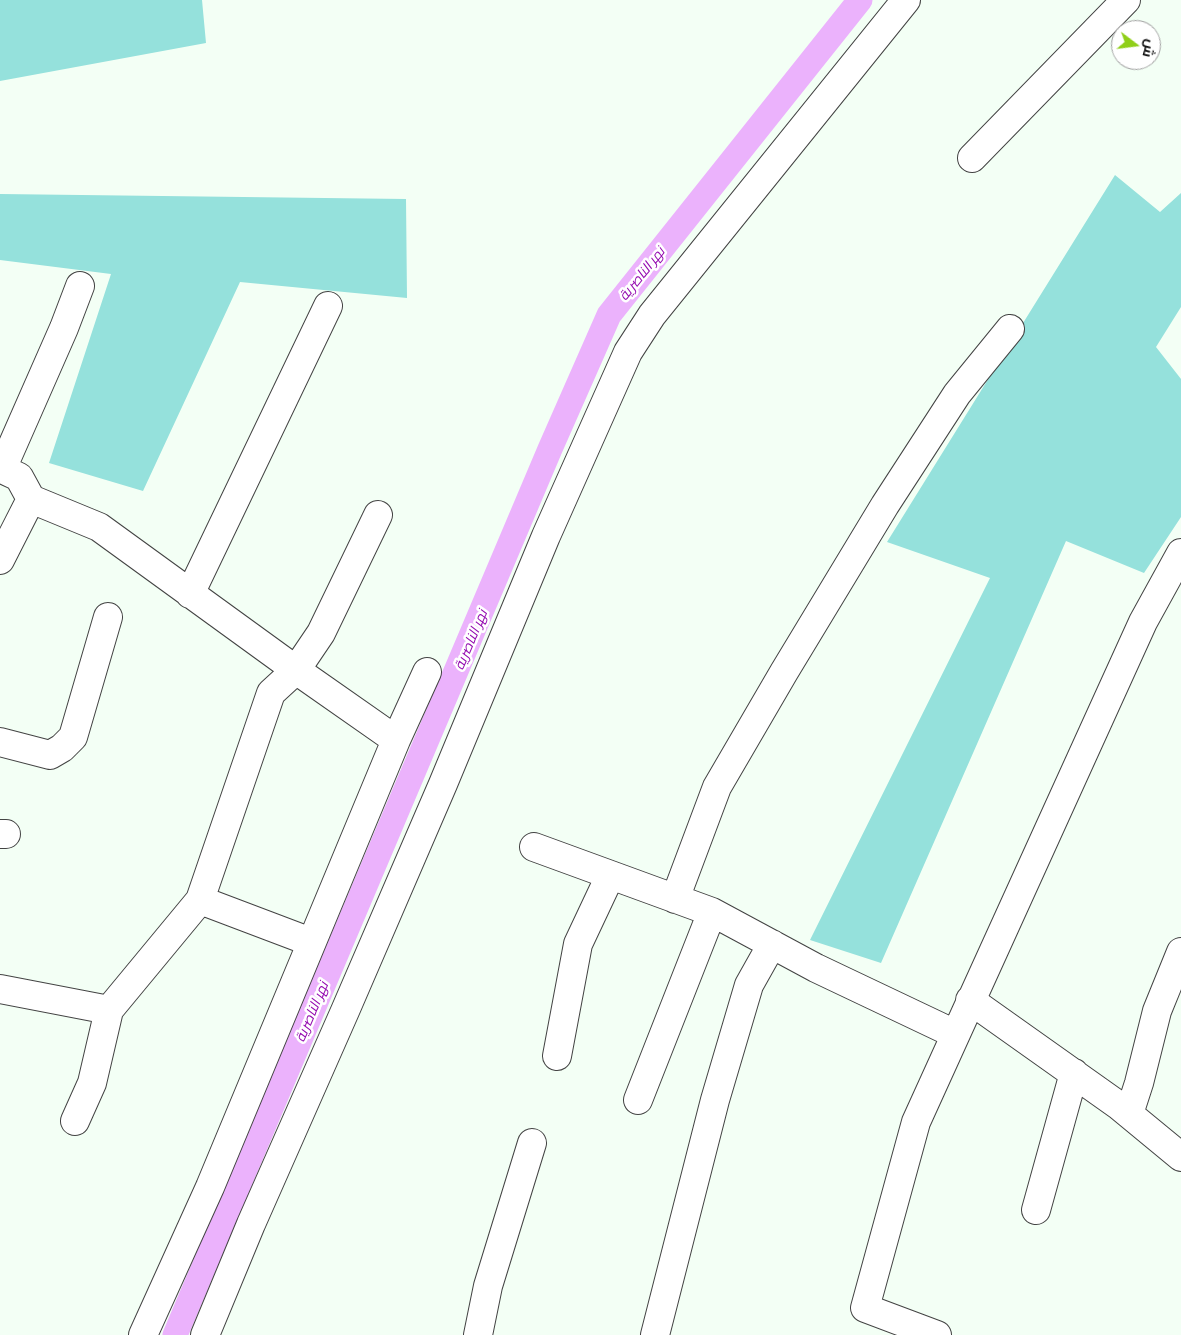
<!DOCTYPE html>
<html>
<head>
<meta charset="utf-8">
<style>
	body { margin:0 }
	#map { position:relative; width:1181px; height:1335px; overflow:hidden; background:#f3fff5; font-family:"Crimson Pro",Cairo,serif }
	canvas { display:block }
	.north { position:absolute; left:1111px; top:20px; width:50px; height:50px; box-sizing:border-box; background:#fff; border:1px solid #9f9f9f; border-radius:50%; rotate:105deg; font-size:14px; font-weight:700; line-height:20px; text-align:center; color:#101010 }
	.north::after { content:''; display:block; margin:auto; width:18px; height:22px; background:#90cf19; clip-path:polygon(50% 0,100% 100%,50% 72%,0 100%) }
</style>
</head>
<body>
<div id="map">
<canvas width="1181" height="1335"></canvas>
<div class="north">ش</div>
</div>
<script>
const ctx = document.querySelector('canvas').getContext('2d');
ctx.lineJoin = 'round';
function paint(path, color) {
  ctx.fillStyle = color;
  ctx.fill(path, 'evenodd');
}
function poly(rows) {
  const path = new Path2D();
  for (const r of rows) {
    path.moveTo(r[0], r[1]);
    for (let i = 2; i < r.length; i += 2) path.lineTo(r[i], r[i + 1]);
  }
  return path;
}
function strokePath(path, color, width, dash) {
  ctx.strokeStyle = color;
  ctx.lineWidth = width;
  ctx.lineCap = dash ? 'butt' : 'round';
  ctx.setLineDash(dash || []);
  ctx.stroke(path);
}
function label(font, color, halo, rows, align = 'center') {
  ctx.font = font + ' "Crimson Pro",Cairo,serif';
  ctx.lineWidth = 5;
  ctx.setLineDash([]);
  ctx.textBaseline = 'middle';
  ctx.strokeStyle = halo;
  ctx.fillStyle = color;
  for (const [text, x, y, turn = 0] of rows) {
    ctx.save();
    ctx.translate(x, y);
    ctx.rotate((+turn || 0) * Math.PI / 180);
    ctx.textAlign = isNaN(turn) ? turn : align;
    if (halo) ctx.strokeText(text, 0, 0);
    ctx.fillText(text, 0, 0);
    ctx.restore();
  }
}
paint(poly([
	[0,0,202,0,206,43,0,81],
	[1115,175,1160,212,1181,193,1181,307,1156,347,1181,379,1181,517,1144,573,1066,541,881,963,810,940,990,578,887,542],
	[0,194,406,199,407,298,240,282,143,491,49,463,111,274,0,260]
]), '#95e1dc');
strokePath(poly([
	[175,1335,550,449,609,315,860,0]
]), '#ebb2fc', 25);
const minor = poly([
	[972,158,1126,0],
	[31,499,19,477,2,469,64,328,80,286],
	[0,560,31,499,99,527,296,670,396,740],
	[190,594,328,306],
	[0,742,50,755,62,748,73,737,108,617],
	[0,834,6,834],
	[534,847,712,912,816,968,955,1034],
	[675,899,717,787,784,672,885,505,957,394,1010,329],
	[200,900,311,942],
	[0,989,109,1010],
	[970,1000,1118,1105,1181,1157],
	[557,1056,578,944,610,876],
	[638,1100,712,912],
	[1129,1114,1139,1083,1157,1011,1181,952],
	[75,1121,92,1083,109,1010,200,900,271,693,296,670,321,633,378,515],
	[1036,1210,1074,1073],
	[143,1335,210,1187,396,740,427,672],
	[205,1335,251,1224,345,1011,443,784,546,536,628,352,652,315,906,0],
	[478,1335,488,1286,532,1143],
	[655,1335,715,1100,749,985,772,944],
	[937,1335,865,1308,916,1122,1143,622,1181,553]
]);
strokePath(minor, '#434343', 30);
strokePath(minor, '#fff', 28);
label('italic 14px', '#940bb0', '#fff', [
	["نهر الناصرية",642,274,-51],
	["نهر الناصرية",471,640,-67],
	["نهر الناصرية",312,1012,-67]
]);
</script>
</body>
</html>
